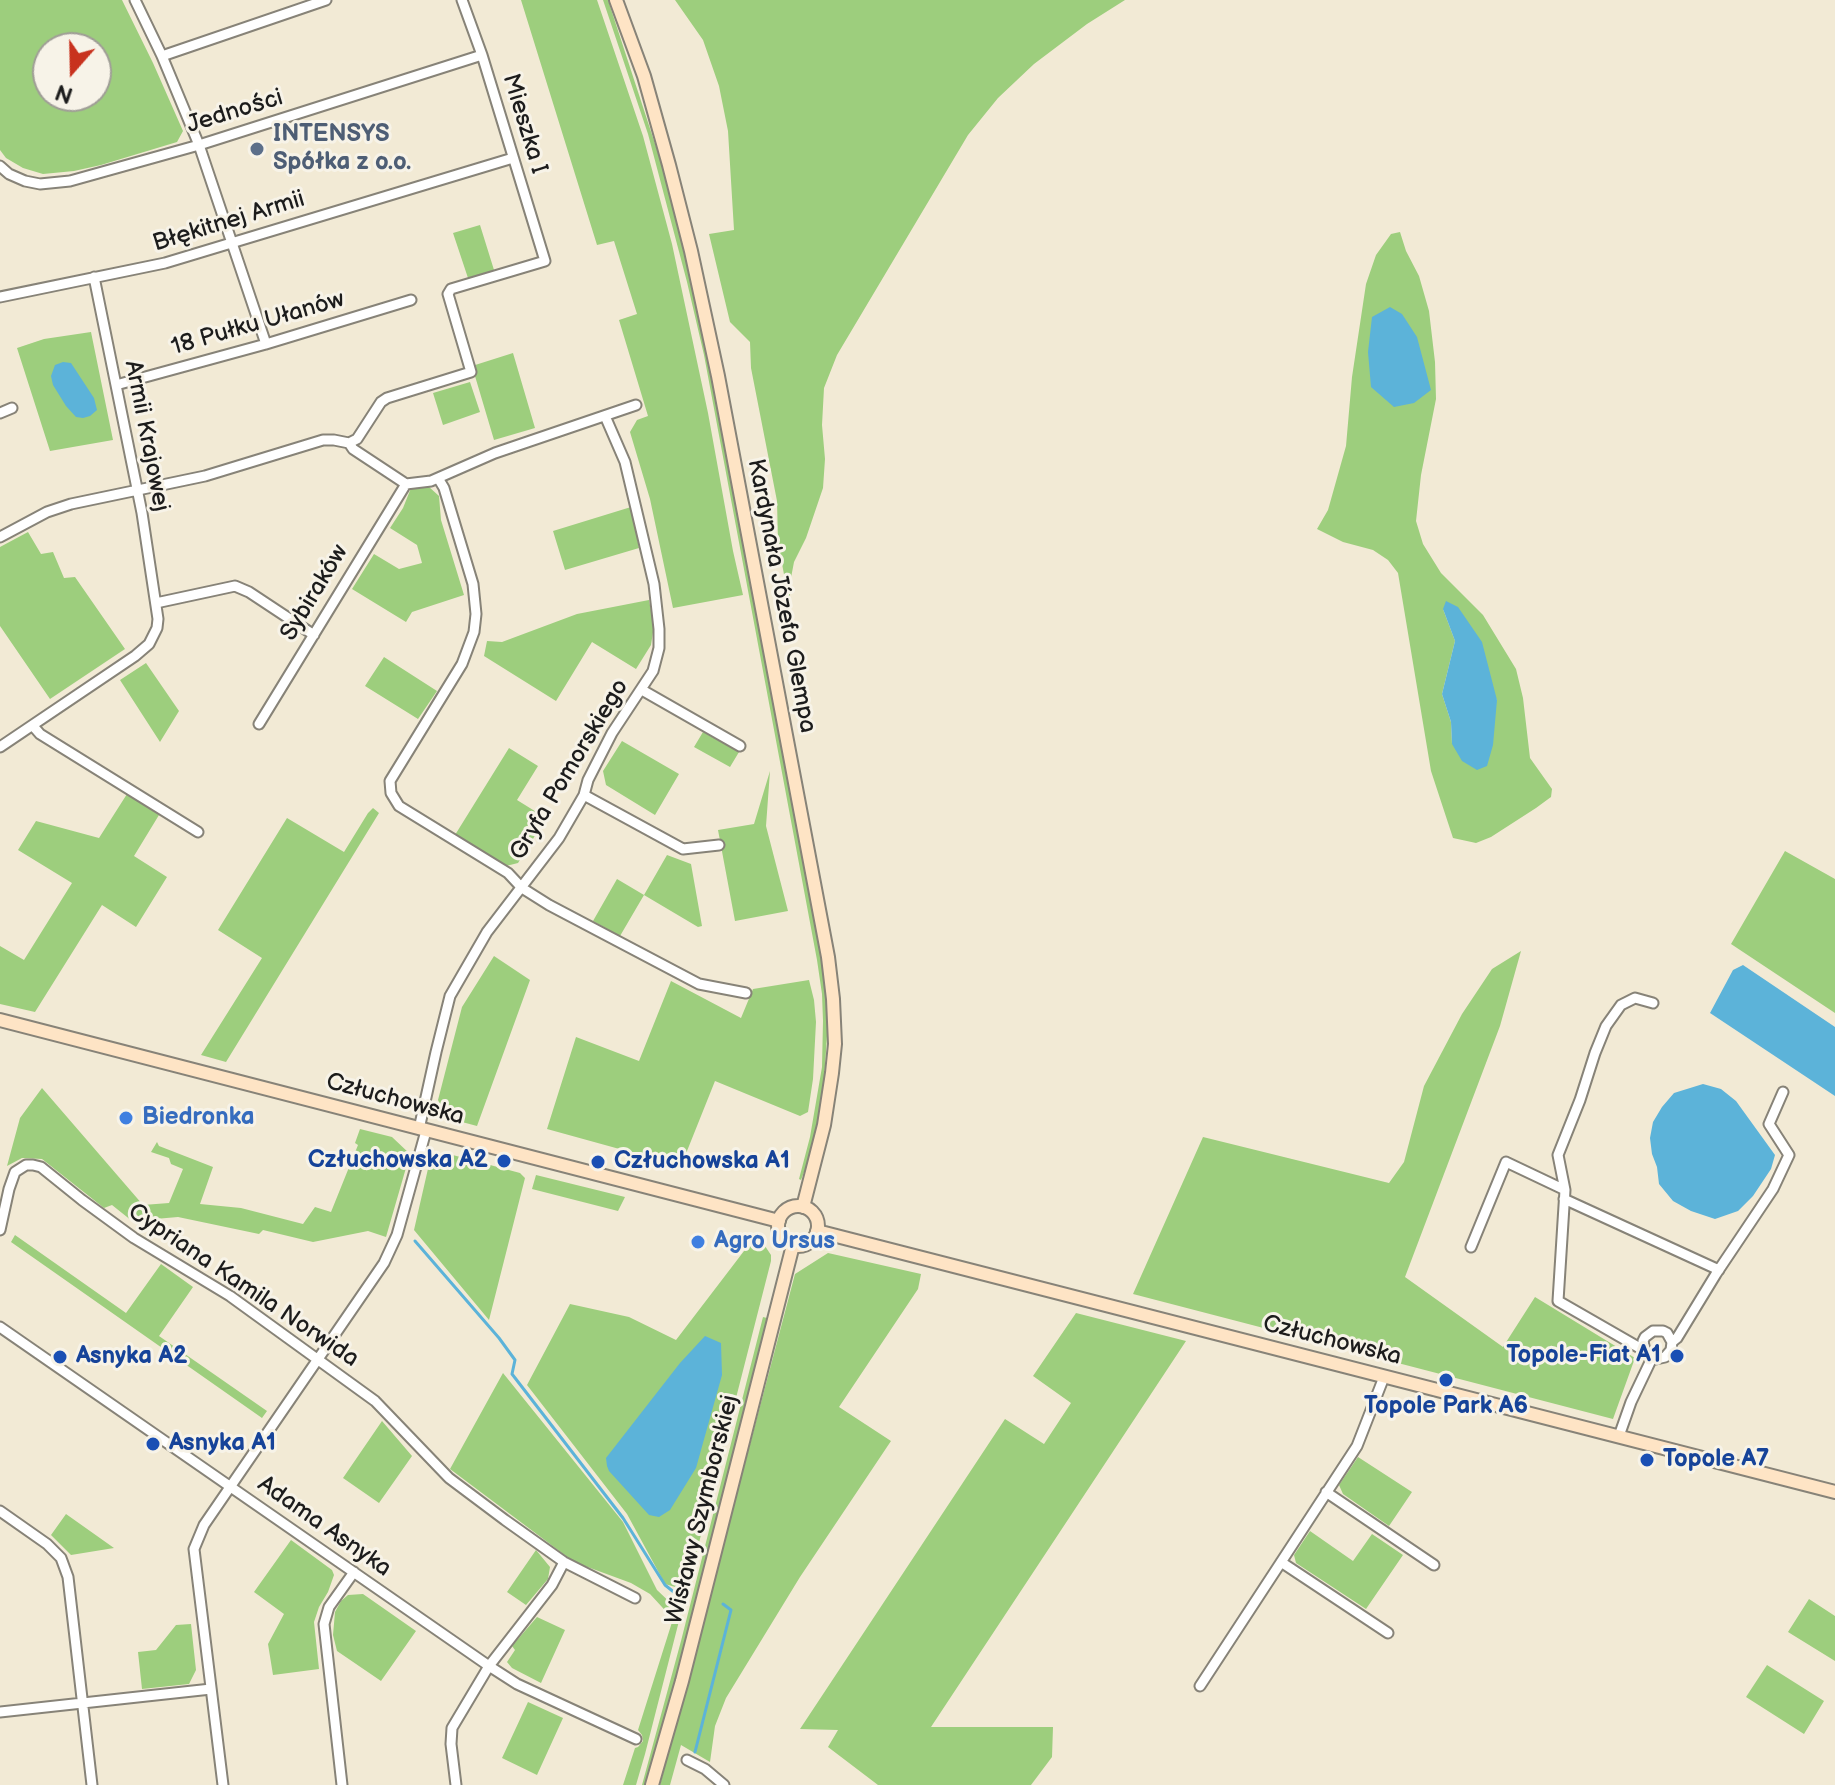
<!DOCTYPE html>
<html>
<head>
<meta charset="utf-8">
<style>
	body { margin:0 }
	#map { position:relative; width:1835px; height:1785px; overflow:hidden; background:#f2ead5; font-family:"Balsamiq Sans",sans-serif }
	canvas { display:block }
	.north { position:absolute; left:32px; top:32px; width:80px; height:80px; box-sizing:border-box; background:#f7f3e8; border:2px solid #9f9d96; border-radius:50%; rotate:200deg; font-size:22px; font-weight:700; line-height:32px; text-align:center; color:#1c1c1c }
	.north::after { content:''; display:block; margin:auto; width:28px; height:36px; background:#c8321e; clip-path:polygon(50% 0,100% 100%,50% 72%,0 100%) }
</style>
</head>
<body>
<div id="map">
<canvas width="1835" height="1785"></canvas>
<div class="north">N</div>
</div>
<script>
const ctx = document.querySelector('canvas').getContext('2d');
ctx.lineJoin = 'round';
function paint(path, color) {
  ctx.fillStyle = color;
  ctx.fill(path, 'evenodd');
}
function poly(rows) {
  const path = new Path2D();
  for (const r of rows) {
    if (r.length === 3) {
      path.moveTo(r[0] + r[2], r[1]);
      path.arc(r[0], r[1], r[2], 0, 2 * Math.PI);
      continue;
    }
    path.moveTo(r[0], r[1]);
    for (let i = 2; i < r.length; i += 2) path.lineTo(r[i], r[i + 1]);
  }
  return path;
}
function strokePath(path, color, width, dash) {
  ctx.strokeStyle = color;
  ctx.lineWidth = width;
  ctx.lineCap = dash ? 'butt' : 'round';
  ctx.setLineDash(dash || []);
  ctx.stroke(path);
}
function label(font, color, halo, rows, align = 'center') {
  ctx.font = font + ' "Balsamiq Sans",sans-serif';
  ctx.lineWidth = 6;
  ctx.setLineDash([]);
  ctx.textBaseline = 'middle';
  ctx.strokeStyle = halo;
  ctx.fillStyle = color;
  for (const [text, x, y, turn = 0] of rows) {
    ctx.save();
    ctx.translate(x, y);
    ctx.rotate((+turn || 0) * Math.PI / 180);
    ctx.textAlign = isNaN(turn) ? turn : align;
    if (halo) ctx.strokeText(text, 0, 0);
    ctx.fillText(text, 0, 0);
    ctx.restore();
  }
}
paint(poly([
	[0,0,122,0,153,63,183,131,177,142,101,165,74,171,43,174,23,168,6,158,0,150],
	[48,48,96,48,96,96,48,96],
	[521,0,597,0,643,136,672,244,708,413,733,551,743,595,673,608,650,499,630,432,637,420,648,416,619,320,637,314,614,241,597,245],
	[603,0,608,0,658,153,671,197,696,298,738,509,822,962,828,1021,823,1096,809,1159,801,1180,799,1179,810,1137,822,1067,823,1021,822,994,817,960,704,355,687,282,648,134],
	[675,0,1125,0,1087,24,1034,64,998,98,968,135,837,355,824,388,822,425,825,459,823,488,806,538,794,562,790,583,790,607,778,542,777,501,751,368,750,342,730,322,709,234,734,230,728,131,719,86,703,40],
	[480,225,494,270,468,278,453,233],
	[1400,232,1406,251,1419,276,1429,311,1435,362,1436,399,1421,475,1416,521,1423,544,1441,573,1483,615,1516,669,1523,698,1530,758,1552,789,1551,797,1536,808,1491,837,1476,843,1453,838,1431,771,1398,573,1388,560,1373,550,1343,542,1317,529,1328,510,1346,446,1352,377,1366,284,1376,255,1391,234],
	[1443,609,1497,700,1452,744,1451,722,1442,694,1455,641],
	[91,332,113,440,50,451,17,348,44,339],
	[513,353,535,428,494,440,472,366],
	[470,382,480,412,443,425,433,393],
	[428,486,439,496,441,520,464,595,412,612,406,622,352,589,374,554,399,569,422,563,417,545,390,528,403,508,411,488],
	[631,507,639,548,565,570,553,531],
	[28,532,41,554,53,552,64,578,75,577,125,649,50,699,0,626,0,547],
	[649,600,654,626,651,645,636,669,592,642,556,701,484,656,487,641,502,642,577,614],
	[384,657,437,691,418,719,365,686],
	[146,663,179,711,160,742,120,680],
	[703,732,739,752,730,767,694,747],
	[622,741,679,774,655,815,606,785,603,771],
	[509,748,538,766,517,800,546,818,518,863,506,866,455,835],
	[770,771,766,826,788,911,735,921,718,830,754,824],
	[127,794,159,815,134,856,167,877,136,927,102,905,35,1012,0,1004,0,946,24,960,72,883,18,850,36,821,99,838],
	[373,808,379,813,226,1062,201,1055,262,958,218,930,287,818,344,852,368,813],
	[1785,851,1835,879,1835,1013,1731,944],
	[667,855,691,864,702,926,698,927,644,895,620,936,593,921,617,879,644,895],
	[1521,951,1500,1026,1405,1277,1503,1347,1535,1297,1635,1358,1613,1419,1133,1294,1203,1137,1389,1183,1404,1162,1424,1086,1462,1014,1492,969],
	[494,956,530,980,477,1126,447,1118,438,1100,462,1007],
	[809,980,814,1000,816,1022,813,1079,808,1112,800,1116,715,1081,681,1166,547,1129,576,1037,639,1061,671,981,741,1018,753,989],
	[42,1088,143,1205,169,1203,183,1169,171,1164,169,1158,151,1152,157,1142,159,1146,213,1167,200,1204,241,1208,303,1224,315,1207,331,1212,358,1145,355,1143,360,1129,392,1137,410,1154,386,1237,368,1231,313,1242,263,1230,259,1234,178,1217,132,1221,112,1205,104,1208,42,1159,22,1158,7,1166,20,1118],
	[449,1154,520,1173,525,1178,489,1320,414,1230,430,1160,440,1155],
	[536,1175,625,1197,618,1211,532,1189],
	[757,1234,771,1255,771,1261,645,1754,636,1785,623,1785,635,1748,638,1747,643,1741,642,1735,638,1730,673,1619,650,1594,631,1583,574,1562,450,1469,503,1373,623,1522,657,1590,677,1609,682,1589,665,1584,627,1514,527,1385,570,1304,629,1317,676,1340],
	[15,1235,126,1313,161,1264,193,1287,159,1336,267,1411,262,1418,11,1242],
	[828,1253,921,1274,918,1289,839,1407,891,1441,800,1577,726,1698,715,1726,710,1762,681,1745,670,1785,660,1785,795,1274],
	[1076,1313,1186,1341,931,1727,1053,1727,1052,1757,1031,1785,878,1785,828,1747,838,1730,800,1729,1005,1419,1044,1444,1071,1403,1033,1376],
	[763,1317,767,1318,767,1322,686,1639,647,1785,642,1785,681,1641],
	[382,1421,412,1456,379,1503,343,1478],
	[1358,1457,1412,1492,1389,1526,1343,1494,1339,1485],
	[66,1514,114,1548,71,1555,51,1535],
	[1310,1531,1353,1561,1372,1534,1403,1555,1366,1609,1296,1563,1294,1555],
	[291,1540,332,1570,334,1575,328,1592,319,1607,314,1622,319,1669,273,1675,268,1644,284,1614,254,1592],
	[536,1550,550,1567,548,1579,526,1605,507,1592],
	[363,1594,416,1631,381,1681,337,1651,333,1635,335,1612,341,1601,348,1595],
	[1809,1599,1835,1616,1835,1661,1788,1632],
	[537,1617,565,1630,541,1683,512,1668,507,1662,515,1650,512,1646],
	[191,1624,196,1670,189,1684,142,1689,138,1652,156,1650,176,1625],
	[1767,1665,1824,1701,1804,1734,1746,1697],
	[528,1702,563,1718,537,1775,502,1758]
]), '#9dce7d');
paint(poly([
	[1390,307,1402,314,1417,337,1431,390,1414,403,1394,407,1371,387,1368,352,1372,317],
	[63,362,71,363,94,398,97,410,90,416,83,418,76,417,66,406,53,385,51,376,55,365],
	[1446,601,1458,607,1482,642,1497,700,1493,745,1487,766,1477,770,1462,761,1452,744,1451,722,1442,694,1455,641,1443,609],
	[1743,965,1835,1027,1835,1096,1710,1013,1733,970],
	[1703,1084,1721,1089,1736,1101,1775,1155,1771,1169,1753,1196,1738,1211,1715,1219,1691,1211,1673,1201,1659,1184,1657,1167,1652,1154,1650,1138,1653,1122,1662,1107,1674,1093],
	[705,1336,721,1343,722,1375,696,1468,670,1510,659,1517,649,1515,609,1471,607,1466,606,1458,680,1363]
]), '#5cb3d9');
strokePath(poly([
	[415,1241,499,1338,515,1360,512,1374,623,1518,665,1585,675,1593],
	[695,1752,731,1610,723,1604]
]), '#5cb3d9', 3);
const minor = poly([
	[135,0,162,56,199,145,266,344],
	[162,56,326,0],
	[0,166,9,174,25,181,40,184,70,181,199,145,482,55],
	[0,297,165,263,513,158],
	[116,385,266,344,411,300],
	[0,413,12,408],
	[349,443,353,449,406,484,431,481,495,453,636,405],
	[438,478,444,488,473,584,476,614,474,632,462,664,390,781,391,793,399,806,508,873,522,888,549,905,699,984,746,993],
	[0,537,47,512,71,504,205,476,323,440,334,440,349,443,357,439,381,402,387,398,471,372,448,294,451,289,545,261,482,55,462,0],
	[156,603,235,586,249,592,314,635],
	[642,690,740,746],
	[259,724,406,484],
	[33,726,40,734,198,832],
	[0,747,135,656,149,644,157,628,158,619,142,513,94,277],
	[584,795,683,849,719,845],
	[419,1129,436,1052,450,996,487,932,559,838,584,795,588,780,612,733,653,671,659,648,659,629,654,584,625,462,605,416],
	[1565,1190,1558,1155,1580,1100,1595,1053,1606,1026,1621,1005,1635,998,1653,1003],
	[1564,1199,1719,1270],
	[0,1230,9,1189,15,1172,26,1165,33,1165,41,1167,82,1200,134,1238,230,1296,375,1401,449,1478,505,1520,564,1562,635,1598],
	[1471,1247,1506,1162,1565,1190,1558,1301,1645,1351,1652,1358,1656,1359,1665,1357,1671,1350,1672,1342,1677,1338,1716,1274,1773,1189,1789,1155,1769,1124,1783,1092],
	[0,1327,489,1666,517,1684,636,1739],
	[1645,1351,1643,1341,1645,1337,1653,1331,1663,1331,1667,1333,1672,1342],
	[1619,1436,1631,1402,1652,1358],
	[1326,1492,1434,1565],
	[0,1511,47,1544,61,1558,68,1577,92,1785],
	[1281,1562,1388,1633],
	[1200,1686,1357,1446,1384,1377],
	[0,1712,211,1689],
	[687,1760,705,1769,724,1785],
	[223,1785,194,1549,204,1525,384,1263,397,1235,426,1131],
	[342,1785,324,1624,329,1607,354,1572],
	[456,1785,451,1744,452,1728,489,1666,552,1585,564,1562]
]);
const secondary = poly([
	[616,0,644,76,669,165,691,251,718,376,828,957,833,999,835,1044,832,1073,824,1125,803,1207],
	[0,1020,779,1221],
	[798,1226,20],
	[817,1231,1835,1492],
	[652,1785,682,1681,793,1245]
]);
strokePath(minor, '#878378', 13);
strokePath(secondary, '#878378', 16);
strokePath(minor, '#fff', 9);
strokePath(secondary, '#fee4c5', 12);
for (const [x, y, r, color] of [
	[257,149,8,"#5c6f8a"],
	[126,1118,8,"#3f7fe0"],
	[504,1161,8,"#1a4fb4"],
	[598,1162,8,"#1a4fb4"],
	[698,1242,8,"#3f7fe0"],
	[1677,1356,8,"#1a4fb4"],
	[60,1357,8,"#1a4fb4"],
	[1446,1380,8,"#1a4fb4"],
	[153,1444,8,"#1a4fb4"],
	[1647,1460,8,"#1a4fb4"]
]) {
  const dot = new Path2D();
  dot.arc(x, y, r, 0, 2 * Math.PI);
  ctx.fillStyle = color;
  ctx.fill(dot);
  strokePath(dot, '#f7f3e8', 3);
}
label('24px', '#1c1c1c', '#f7f3e8', [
	["Jedności",235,112,-17],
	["Mieszka I",524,124,73],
	["Błękitnej Armii",229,222,-17],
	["18 Pułku Ułanów",258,324,-16],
	["Armii Krajowej",146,436,79],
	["Sybiraków",315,593,-59],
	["Kardynała Józefa Glempa",781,596,79],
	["Gryfa Pomorskiego",570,770,-59],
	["Człuchowska",395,1100,15],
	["Cypriana Kamila Norwida",243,1286,34],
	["Człuchowska",1332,1341,14],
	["Wisławy Szymborskiej",703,1510,-76],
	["Adama Asnyka",324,1527,35]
]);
label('bold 24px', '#4e5e75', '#f7f3e8', [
	["INTENSYS",273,135],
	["Spółka z o.o.",273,163]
], 'left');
label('bold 24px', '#366cbe', '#f7f3e8', [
	["Biedronka",142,1118],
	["Agro Ursus",714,1242]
], 'left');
label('bold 24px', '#164399', '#f7f3e8', [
	["Człuchowska A2",488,1161,"right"],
	["Człuchowska A1",614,1162],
	["Topole-Fiat A1",1661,1356,"right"],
	["Asnyka A2",76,1357],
	["Topole Park A6",1446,1407,"center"],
	["Asnyka A1",169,1444],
	["Topole A7",1663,1460]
], 'left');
</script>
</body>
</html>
